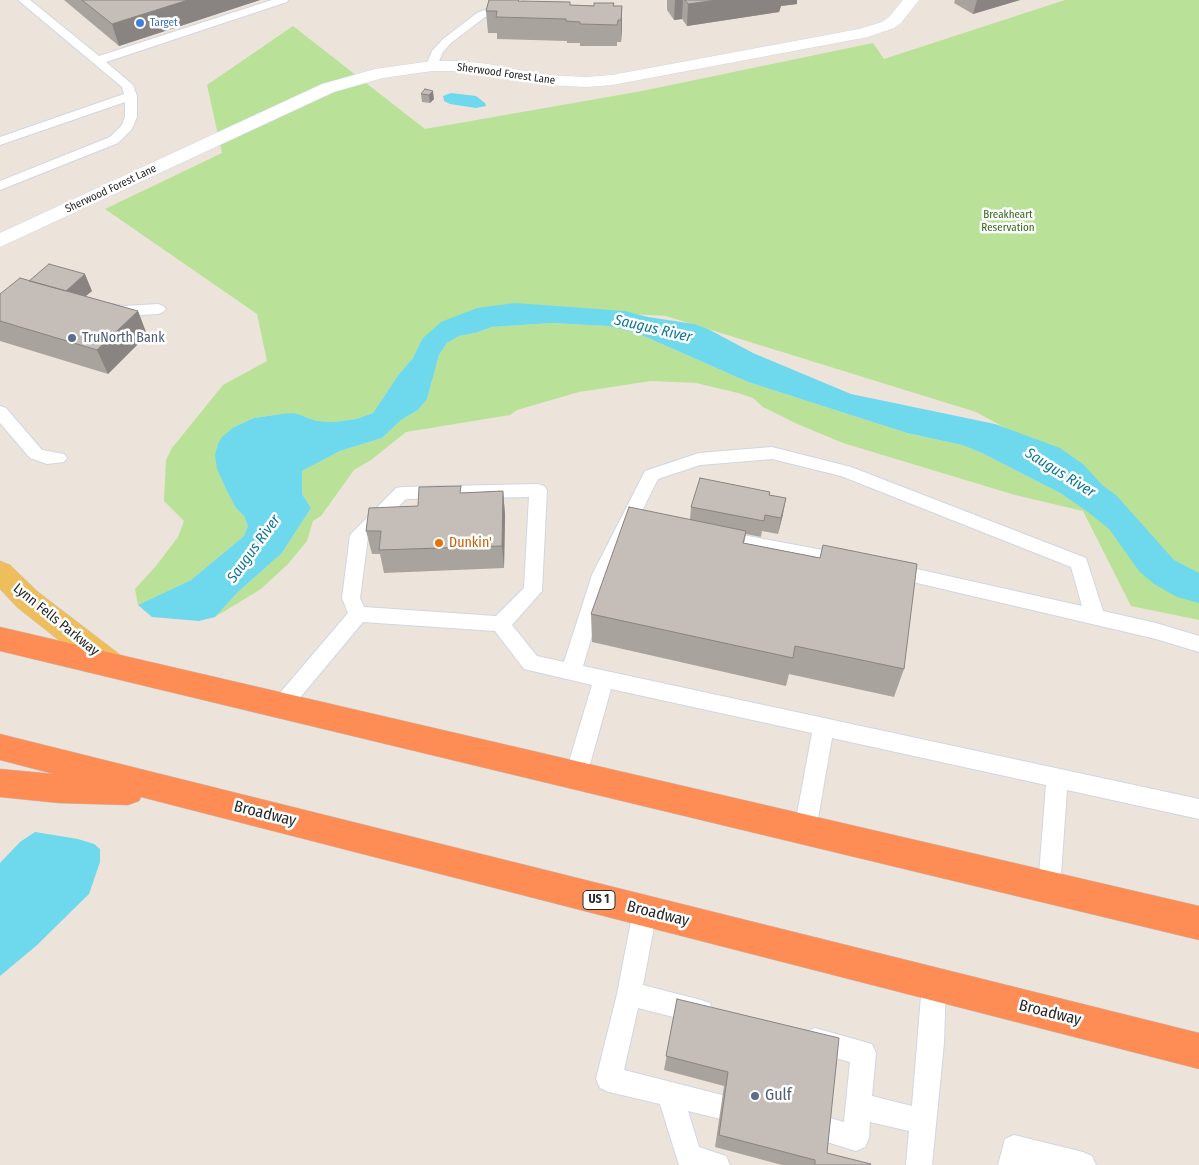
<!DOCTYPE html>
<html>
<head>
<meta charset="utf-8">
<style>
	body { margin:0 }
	canvas { display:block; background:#ece3db }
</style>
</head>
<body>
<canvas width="1199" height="1165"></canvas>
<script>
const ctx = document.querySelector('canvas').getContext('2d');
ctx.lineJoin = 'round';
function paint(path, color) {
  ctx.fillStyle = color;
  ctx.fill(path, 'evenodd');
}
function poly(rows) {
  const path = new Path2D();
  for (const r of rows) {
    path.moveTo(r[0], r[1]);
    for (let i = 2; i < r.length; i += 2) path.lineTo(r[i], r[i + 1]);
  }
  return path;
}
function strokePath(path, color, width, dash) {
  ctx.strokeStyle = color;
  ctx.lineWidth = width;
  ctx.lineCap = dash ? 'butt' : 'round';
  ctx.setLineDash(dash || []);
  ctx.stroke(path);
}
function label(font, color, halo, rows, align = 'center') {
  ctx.font = font + ' "Fira Sans Condensed",sans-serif';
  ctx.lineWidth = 5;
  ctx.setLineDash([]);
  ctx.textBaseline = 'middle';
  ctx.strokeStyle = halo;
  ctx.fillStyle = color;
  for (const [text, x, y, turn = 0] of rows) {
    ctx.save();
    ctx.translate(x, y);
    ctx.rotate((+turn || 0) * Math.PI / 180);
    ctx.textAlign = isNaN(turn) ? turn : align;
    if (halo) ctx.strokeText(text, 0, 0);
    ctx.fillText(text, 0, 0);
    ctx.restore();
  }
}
paint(poly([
	[1065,0,1199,0,1199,620,1131,606,1083,511,1015,495,843,443,795,423,763,407,753,398,738,393,696,383,651,381,579,392,517,410,510,415,406,432,371,460,354,470,321,516,313,521,307,541,288,564,261,589,215,617,238,592,282,553,311,508,302,494,302,471,340,451,382,438,401,420,418,410,427,399,439,355,447,343,459,336,475,333,492,327,552,323,608,326,637,333,748,382,907,433,962,445,982,453,1060,493,1081,507,1056,456,976,412,666,316,534,308,422,339,413,358,399,374,373,413,356,419,333,422,317,421,306,417,281,414,254,418,234,427,217,469,236,508,244,516,248,526,244,536,191,580,138,605,135,589,156,566,178,537,184,521,164,501,166,460,172,448,223,385,267,361,257,314,105,209,222,153,207,85,293,26,425,129,642,91,873,43,884,59]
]), '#b9e298');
paint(poly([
	[451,93,476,96,485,103,486,106,476,108,450,104,444,101,443,96],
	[515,303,625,311,648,317,694,324,708,329,753,353,851,394,995,424,1060,448,1084,465,1102,485,1116,495,1174,560,1199,573,1199,603,1177,597,1154,584,1139,571,1109,529,1088,512,1060,493,982,453,962,445,907,433,748,382,637,333,608,326,552,323,492,327,475,333,459,336,447,343,439,355,427,399,418,410,401,420,382,438,340,451,302,471,302,494,311,508,282,553,238,592,215,617,199,621,152,617,138,605,191,580,244,536,248,526,244,516,236,508,226,489,217,469,215,455,218,444,222,437,234,427,254,418,281,414,294,413,317,421,333,422,356,419,373,413,399,374,413,358,422,339,441,322,477,308],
	[35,832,78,839,94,844,100,849,100,862,89,894,36,946,0,976,0,863,20,842]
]), '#6ed9ed');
const lane = poly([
	[18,0,30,0,99,56,272,0,288,0,287,2,106,62,133,85,137,96,137,117,132,129,118,143,0,190,0,181,110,137,122,125,125,117,125,102,0,145,0,137,124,94,122,87,18,0],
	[508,0,523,0,485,17,451,43,443,52,436,68,428,68,426,66,432,51,443,39,477,13,508,0],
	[109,304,124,306,158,304,163,306,166,309,163,312,158,314,124,316,104,312,101,309,104,306,109,304],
	[0,406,6,408,42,450,64,454,67,458,64,462,47,464,30,458,0,423,0,406],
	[772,447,851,467,1086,558,1103,611,1156,623,1199,636,1199,652,1156,639,883,575,881,570,883,565,890,563,1082,606,1071,567,841,476,772,459,700,465,658,479,610,575,583,666,1199,799,1199,819,1067,790,1060,888,1057,896,1049,899,1041,896,1038,888,1046,785,832,738,816,830,813,837,805,840,797,837,794,830,812,733,611,689,587,775,584,782,576,784,568,782,565,775,592,685,524,669,495,631,363,622,288,712,281,715,274,712,271,706,274,700,348,613,342,598,350,535,396,488,402,487,538,484,544,486,547,490,542,591,512,625,537,656,564,662,592,575,645,471,699,453,772,447],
	[529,497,524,588,496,616,364,607,360,598,368,537,406,499,529,497],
	[721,531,844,554,851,556,853,561,851,566,844,568,721,545,715,543,712,538,715,533,721,531],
	[645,900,653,903,657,911,643,985,701,1000,710,1003,713,1012,710,1021,701,1024,638,1008,624,1070,730,1097,734,1106,730,1115,721,1119,688,1111,699,1147,726,1156,730,1165,679,1165,660,1104,609,1092,600,1088,596,1079,617,994,633,911,637,903,645,900],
	[934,972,943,975,946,984,944,1043,932,1165,906,1165,909,1131,870,1122,869,1138,865,1147,856,1151,814,1138,810,1129,814,1120,823,1116,844,1122,850,1062,806,1050,802,1041,806,1032,815,1028,872,1044,876,1053,872,1096,912,1106,922,984,925,975,934,972],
	[1014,1135,1083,1152,1092,1156,1096,1165,998,1165,1005,1139,1014,1135]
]);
const street = poly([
	[903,0,919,0,901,23,894,28,868,37,612,85,586,87,546,85,488,74,460,71,432,71,383,78,334,92,0,247,0,233,322,84,375,69,432,61,460,61,488,64,546,75,586,77,612,75,859,29,882,22,889,17,903,0]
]);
const primary = poly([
	[0,561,10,565,38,592,123,657,128,666,123,675,113,678,103,675,18,608,0,589,0,561]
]);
const highway = poly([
	[0,627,1199,906,1199,940,0,651,0,627],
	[0,734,1199,1033,1199,1069,141,797,139,801,128,805,59,803,0,797,0,769,54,774,0,760,0,734]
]);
strokePath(lane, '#d0d6e2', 2);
strokePath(street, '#d0d6e2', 1);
strokePath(primary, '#c3c3c3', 1);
strokePath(highway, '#c3c3c3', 1);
paint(lane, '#fff');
paint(street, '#fff');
paint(primary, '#efbe5c');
paint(highway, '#fd8c55');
paint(poly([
	[64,0,260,0,119,46],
	[489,0,519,0,519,1,570,5,622,6,622,28,621,42,617,42,617,46,580,46,580,43,567,43,567,41,497,39,497,33,488,33,486,11],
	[667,0,717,0,797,4,781,6,779,12,687,26,682,19,674,20,667,10],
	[955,0,1020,0,973,14,954,3],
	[425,89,434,99,430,103,422,102,421,94],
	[29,281,92,291,85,296,138,311,147,335,108,374,0,341,0,294],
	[503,491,505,515,504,568,384,573,380,554,372,554,366,531,418,506,462,493],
	[770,495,783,514,778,534,762,531,761,537,746,534,744,543,820,558,823,545,904,669,894,697,789,674,786,686,592,642,591,614,690,519,691,507],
	[677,999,827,1153,870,1165,782,1165,715,1147,724,1086,664,1070]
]), '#a9a39e');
paint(poly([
	[188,0,260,0,119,46,112,24],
	[675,0,683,0,682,19,674,20],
	[717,0,797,0,797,4,781,6,779,12,687,26,688,4],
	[977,0,1020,0,973,14],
	[622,6,622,28,621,42,621,20],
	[433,91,434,99,430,103,429,95],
	[85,274,92,291,67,312,60,296],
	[138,311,147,335,108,374,97,350],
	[503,491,505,515,504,568,502,546],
	[786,498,783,514,778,534,781,518]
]), '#898481');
const building = poly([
	[82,0,188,0,112,24,82,0],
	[489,0,519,0,518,1,570,2,570,5,594,6,594,3,614,3,613,6,622,6,621,20,618,20,617,25,580,24,580,22,566,21,566,19,496,17,497,11,486,11,489,0],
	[685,0,717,0,688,4,685,0],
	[425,89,433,91,429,95,421,94,425,89],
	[49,264,85,274,66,291,29,281,49,264],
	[20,278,138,311,97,350,0,321,0,294,20,278],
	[700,478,770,492,769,495,786,498,781,518,765,515,764,521,691,507,700,478],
	[461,486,460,493,503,491,502,546,379,550,381,531,366,531,369,508,418,506,419,487,461,486],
	[629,507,746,531,743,543,820,558,823,545,917,564,904,669,795,646,793,658,591,614,629,507],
	[677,999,839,1038,827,1153,871,1164,870,1165,815,1165,815,1160,719,1135,728,1072,666,1056,677,999]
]);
paint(building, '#c4bdb8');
strokePath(building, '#898481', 1);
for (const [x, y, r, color] of [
	[140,23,5,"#3f7fe0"],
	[72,338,5,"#5c6f8a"],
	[439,543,5,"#e8710a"],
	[755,1096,5,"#5c6f8a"]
]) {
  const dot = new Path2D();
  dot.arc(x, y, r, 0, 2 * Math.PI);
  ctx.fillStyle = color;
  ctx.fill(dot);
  strokePath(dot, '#fff', 2);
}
label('11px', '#366cbe', '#fff', [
	["Target",150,23]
], 'left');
label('11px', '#292929', '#fff', [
	["Sherwood Forest Lane",506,74,8],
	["Sherwood Forest Lane",111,189,-25]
]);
label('11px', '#32661a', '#fff', [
	["Breakheart",1008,215],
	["Reservation",1008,228]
]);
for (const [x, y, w] of [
	[599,900,32]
]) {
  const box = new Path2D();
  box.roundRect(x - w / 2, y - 9.5, w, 19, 4);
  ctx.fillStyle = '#fff';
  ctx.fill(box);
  strokePath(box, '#292929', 1);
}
label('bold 12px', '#292929', null, [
	["US 1",599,900]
]);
label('14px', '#4e5e75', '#fff', [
	["TruNorth Bank",82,338]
], 'left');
label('14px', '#c56008', '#fff', [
	["Dunkin'",449,543]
], 'left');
label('14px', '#292929', '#fff', [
	["Lynn Fells Parkway",56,620,39]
]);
label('italic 15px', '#0e7799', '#fff', [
	["Saugus River",653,329,13],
	["Saugus River",1060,473,32],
	["Saugus River",254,549,-54]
]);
label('16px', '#292929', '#fff', [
	["Broadway",265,814,14],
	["Broadway",658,914,14],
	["Broadway",1050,1013,14]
]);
label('16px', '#4e5e75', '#fff', [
	["Gulf",765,1096]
], 'left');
</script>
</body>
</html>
